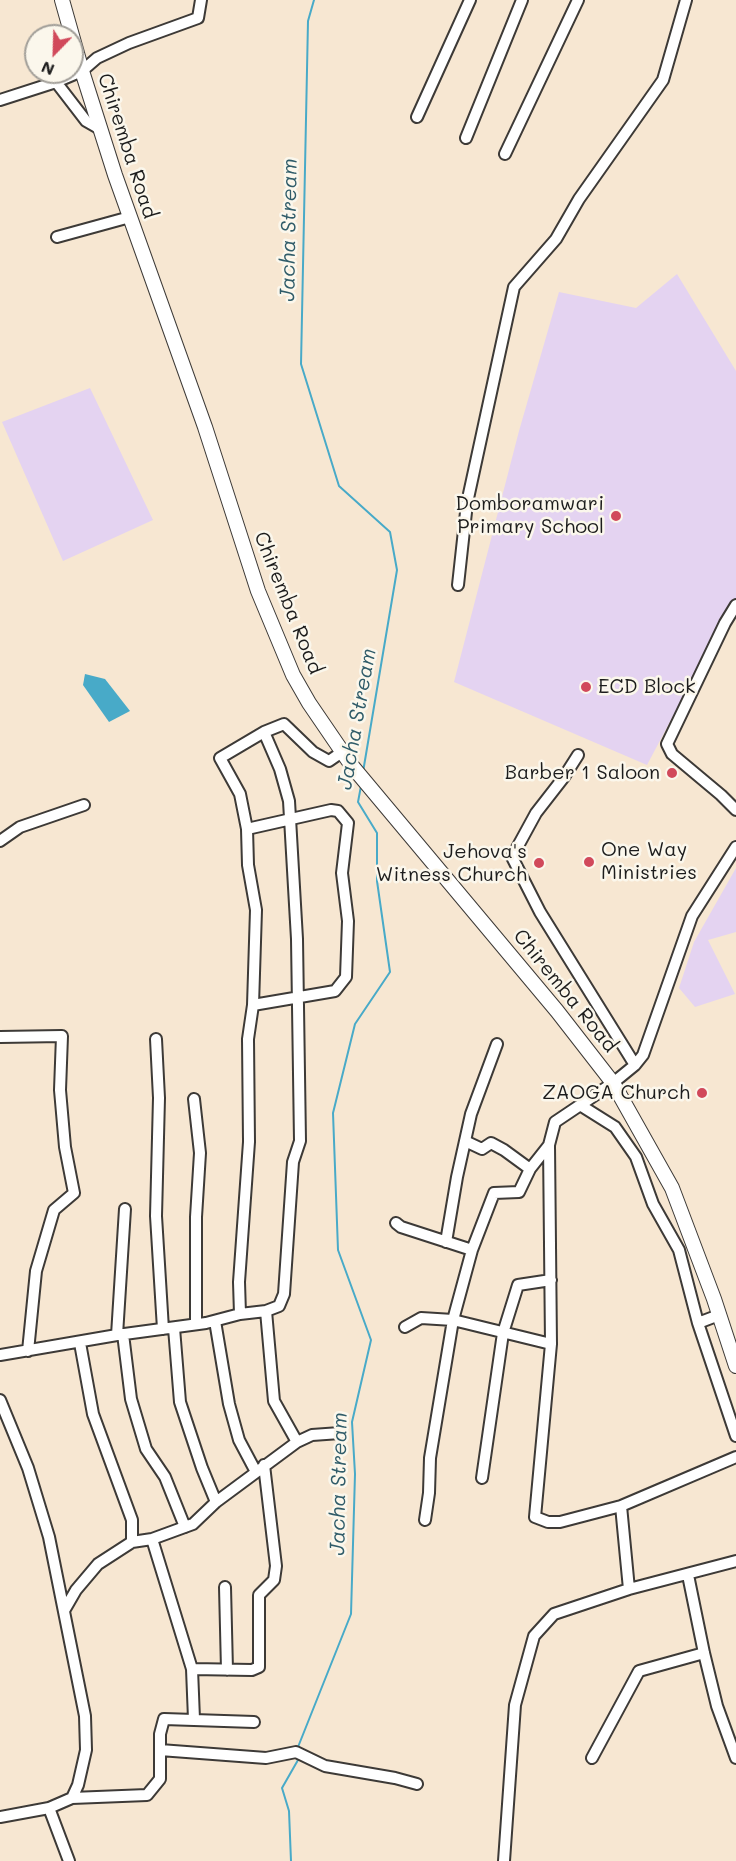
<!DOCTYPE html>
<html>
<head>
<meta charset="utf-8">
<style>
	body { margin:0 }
	#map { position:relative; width:736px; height:1861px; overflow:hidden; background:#f7e7d2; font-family:Mali,sans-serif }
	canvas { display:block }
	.north { position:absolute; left:24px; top:24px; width:60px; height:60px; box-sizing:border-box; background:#fbf7ec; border:2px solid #a29f99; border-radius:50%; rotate:203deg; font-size:16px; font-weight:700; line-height:24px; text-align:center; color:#1c1c1c }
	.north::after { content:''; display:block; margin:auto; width:21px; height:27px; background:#d1495b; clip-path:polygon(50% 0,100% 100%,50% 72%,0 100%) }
</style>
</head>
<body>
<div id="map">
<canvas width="736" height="1861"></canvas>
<div class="north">N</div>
</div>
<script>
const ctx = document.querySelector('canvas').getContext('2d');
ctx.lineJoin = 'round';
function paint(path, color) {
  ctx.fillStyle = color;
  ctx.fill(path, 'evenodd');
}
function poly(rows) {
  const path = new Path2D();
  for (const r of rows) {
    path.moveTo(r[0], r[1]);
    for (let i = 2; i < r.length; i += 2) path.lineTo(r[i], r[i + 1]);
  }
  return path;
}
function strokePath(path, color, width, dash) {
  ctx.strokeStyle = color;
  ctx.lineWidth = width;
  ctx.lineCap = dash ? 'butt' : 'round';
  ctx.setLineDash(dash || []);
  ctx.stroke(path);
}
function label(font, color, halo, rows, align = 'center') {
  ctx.font = font + ' Mali,sans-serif';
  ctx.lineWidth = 5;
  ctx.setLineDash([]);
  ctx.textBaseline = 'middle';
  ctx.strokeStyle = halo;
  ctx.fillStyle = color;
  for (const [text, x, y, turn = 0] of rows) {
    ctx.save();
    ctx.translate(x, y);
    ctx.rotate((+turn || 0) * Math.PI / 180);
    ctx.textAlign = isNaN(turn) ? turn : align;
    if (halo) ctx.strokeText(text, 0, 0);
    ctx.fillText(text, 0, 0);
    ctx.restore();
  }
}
paint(poly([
	[677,274,736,371,736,600,725,618,647,765,454,682,519,431,559,292,636,308],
	[90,388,153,520,63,561,2,422],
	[736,868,736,932,708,940,735,994,695,1007,679,988,694,942]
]), '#e4d3f1');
paint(poly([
	[85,674,105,679,130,711,109,722,83,685]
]), '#48aac8');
strokePath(poly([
	[314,0,308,21,301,364,339,486,390,532,397,570,363,772],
	[298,1747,351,1614,355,1474,352,1422,371,1340,338,1250,333,1113,355,1024,390,972,377,881,377,833,358,802,361,786],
	[291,1861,289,1811,282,1788,298,1760,297,1756]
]), '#48aac8', 2);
const minor = poly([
	[56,82,82,71,97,58,129,43,198,18,201,0],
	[0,100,56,82,86,121,100,129],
	[417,117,470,0],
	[466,138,522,0],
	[505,154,578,0],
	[57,237,130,217],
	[458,585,467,503,514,287,556,239,579,199,663,80,686,0],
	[736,605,725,623,667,744,672,754,721,795,736,810],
	[578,755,564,777,536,813,512,857,540,912,635,1065],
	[247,829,331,810,338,811,348,823,342,873,348,921,346,977,335,991,253,1005],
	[0,841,20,827,84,805],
	[736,847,692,916,643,1055,635,1065,613,1083,555,1122,549,1145,551,1344,535,1517,548,1522,560,1522,621,1506,736,1457],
	[0,1037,62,1036,60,1090,65,1147,74,1193,54,1210,36,1271,28,1351],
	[156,1039,159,1098,156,1216,163,1329],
	[194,1099,200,1153,196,1217,196,1324],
	[580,1105,615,1127,636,1157,653,1204,679,1250,698,1323,736,1436],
	[465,1141,482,1149,491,1143,504,1150,530,1169],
	[396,1223,401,1227,472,1250],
	[446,1242,457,1177,471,1114,497,1044],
	[266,1311,274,1401,297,1442],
	[240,1314,239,1282,249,1142,248,1039,253,1005,256,910,248,865,247,829,240,794,220,758,264,732,284,724,313,752,329,761,342,752],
	[215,1321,229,1404,239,1440,256,1472],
	[698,1323,719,1315],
	[405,1327,421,1318,453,1320,551,1344],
	[174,1328,180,1402,202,1468,216,1502],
	[123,1334,131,1399,146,1449,165,1477,185,1527],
	[117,1335,125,1209],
	[80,1343,93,1414,132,1520,132,1542],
	[0,1355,117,1335,206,1323,240,1314,266,1311,279,1306,284,1294,293,1162,300,1141,297,939,289,801,280,769,264,732],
	[0,1400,28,1468,49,1537,85,1716,86,1750,78,1785,72,1798,49,1808],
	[482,1478,503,1333,518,1285,551,1280],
	[621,1506,629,1589],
	[425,1520,429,1493,430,1458,453,1320,472,1250,494,1193,519,1192,530,1169,549,1145],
	[152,1539,192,1669,194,1719],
	[688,1575,704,1653,717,1706,736,1758],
	[225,1587,227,1670],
	[65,1609,76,1590,98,1564,132,1542,152,1539,193,1524,216,1502,297,1442,312,1435,340,1433],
	[192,1669,252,1670,259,1667,259,1595,274,1580,276,1566,264,1465],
	[160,1750,266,1758,296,1752,325,1766,395,1778,417,1784],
	[592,1758,639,1671,704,1653],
	[72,1798,147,1795,160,1779,160,1734,164,1719,254,1722],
	[0,1817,49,1808,69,1861],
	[504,1861,515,1705,534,1636,554,1614,629,1589,736,1561]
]);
const major = poly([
	[62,0,82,71,115,175,205,427,258,591,293,675,309,703,352,766,557,1011,613,1083,672,1188,714,1299,736,1366]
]);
strokePath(minor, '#3d3a37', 14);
strokePath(major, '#3d3a37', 16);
strokePath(minor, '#fff', 10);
strokePath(major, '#fff', 14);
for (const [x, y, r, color] of [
	[616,516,6,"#d1495b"],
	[586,687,6,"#d1495b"],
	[672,773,6,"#d1495b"],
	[589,862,6,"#d1495b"],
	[539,863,6,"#d1495b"],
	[702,1093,6,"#d1495b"]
]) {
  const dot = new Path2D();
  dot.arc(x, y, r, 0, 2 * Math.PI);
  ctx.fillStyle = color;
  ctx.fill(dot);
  strokePath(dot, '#fbf7ec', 2);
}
label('20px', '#1c1c1c', '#fbf7ec', [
	["Chiremba Road",127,146,72],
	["Chiremba Road",288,603,68],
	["Chiremba Road",565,991,51]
]);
label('20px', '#1c1c1c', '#fbf7ec', [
	["Domboramwari",604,504],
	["Primary School",604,527],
	["ECD Block",598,687,"left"],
	["Barber 1 Saloon",660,773],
	["One Way",601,850,"left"],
	["Ministries",601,873,"left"],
	["Jehova's",527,852],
	["Witness Church",527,875],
	["ZAOGA Church",690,1093]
], 'right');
label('italic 21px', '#305c69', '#fbf7ec', [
	["Jacha Stream",289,230,-89],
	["Jacha Stream",357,719,-80],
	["Jacha Stream",339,1484,-89]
]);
</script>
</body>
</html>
